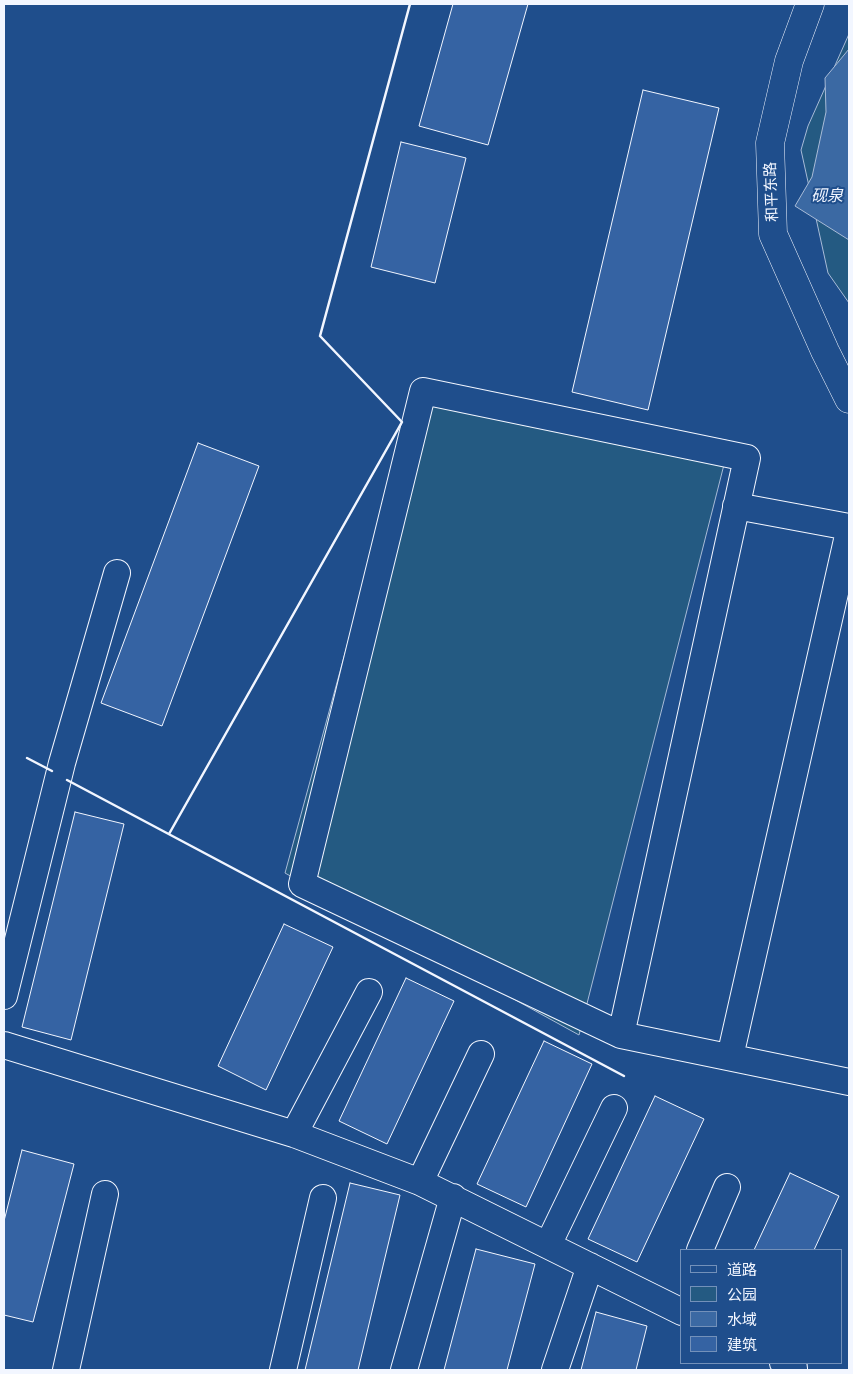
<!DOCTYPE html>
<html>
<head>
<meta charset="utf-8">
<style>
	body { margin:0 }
	#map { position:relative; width:853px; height:1374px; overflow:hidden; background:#1f4e8c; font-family:Helvetica,"Noto Sans SC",sans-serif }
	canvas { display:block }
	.frame { position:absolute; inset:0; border:5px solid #f2f6ff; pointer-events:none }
	.legend { position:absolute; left:680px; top:1249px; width:162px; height:115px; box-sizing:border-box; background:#1f4e8c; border:1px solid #7391ba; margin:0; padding:6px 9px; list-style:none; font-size:15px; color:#f2f6ff }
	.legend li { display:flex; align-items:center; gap:10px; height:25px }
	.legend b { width:25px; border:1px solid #7391ba }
</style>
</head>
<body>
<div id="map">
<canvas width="853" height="1374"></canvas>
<div class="frame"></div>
<ul class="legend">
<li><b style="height:6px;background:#1f4e8c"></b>道路</li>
<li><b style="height:14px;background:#245a82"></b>公园</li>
<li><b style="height:14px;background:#3b69a3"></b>水域</li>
<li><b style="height:14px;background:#3563a3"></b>建筑</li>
</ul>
</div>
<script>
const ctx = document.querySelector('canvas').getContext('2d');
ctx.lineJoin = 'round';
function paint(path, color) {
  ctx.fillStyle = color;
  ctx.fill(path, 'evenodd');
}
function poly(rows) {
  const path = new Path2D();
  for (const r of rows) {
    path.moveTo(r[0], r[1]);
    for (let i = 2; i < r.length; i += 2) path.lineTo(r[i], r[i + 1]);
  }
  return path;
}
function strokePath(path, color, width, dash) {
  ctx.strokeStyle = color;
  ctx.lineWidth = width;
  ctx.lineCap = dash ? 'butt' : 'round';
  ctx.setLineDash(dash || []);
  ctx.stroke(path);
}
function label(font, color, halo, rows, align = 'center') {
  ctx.font = font + ' Helvetica,"Noto Sans SC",sans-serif';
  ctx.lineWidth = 4;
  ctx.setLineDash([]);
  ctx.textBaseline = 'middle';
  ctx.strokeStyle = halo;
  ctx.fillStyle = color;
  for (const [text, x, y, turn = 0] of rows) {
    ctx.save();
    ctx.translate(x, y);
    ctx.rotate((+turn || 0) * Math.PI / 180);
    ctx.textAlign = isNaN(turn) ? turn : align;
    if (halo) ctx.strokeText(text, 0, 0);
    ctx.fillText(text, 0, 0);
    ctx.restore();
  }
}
const green = poly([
	[849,34,849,303,828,273,801,150,808,126,849,34],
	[419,382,730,441,579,1035,285,873,419,382]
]);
paint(green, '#245a82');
strokePath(green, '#a8bbd7', 1);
const water = poly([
	[849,49,849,240,795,206,812,177,826,112,825,78,849,49]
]);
paint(water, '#3b69a3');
strokePath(water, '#a8bbd7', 1);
const building = poly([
	[453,4,528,4,488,145,419,126,453,4],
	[643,90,719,108,648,410,572,392,643,90],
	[401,142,466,158,435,283,371,267,401,142],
	[198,443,259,466,162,726,101,703,198,443],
	[75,812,124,824,71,1040,22,1027,75,812],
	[284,924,333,947,266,1090,218,1066,284,924],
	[406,978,454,1001,387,1144,339,1121,406,978],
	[544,1041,592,1064,526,1207,477,1184,544,1041],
	[655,1096,704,1119,637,1262,588,1239,655,1096],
	[22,1150,74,1164,33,1322,4,1315,4,1221,22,1150],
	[790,1173,839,1196,814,1250,754,1250,790,1173],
	[350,1183,400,1195,358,1370,305,1370,350,1183],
	[476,1249,535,1264,507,1370,444,1370,476,1249],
	[596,1312,647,1326,636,1370,581,1370,596,1312]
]);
paint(building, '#3563a3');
strokePath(building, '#f2f6ff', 1);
const minor = poly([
	[736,506,849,527],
	[4,996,62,763,117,573],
	[621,1035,747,458,423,391,302,884,621,1035,849,1082],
	[4,1045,294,1134,420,1182,682,1312],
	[732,1048,849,531],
	[294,1134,369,992],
	[420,1182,481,1054],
	[548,1245,614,1108],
	[700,1250,727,1187],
	[783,1363,794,1368,794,1370],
	[66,1370,105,1194],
	[283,1370,323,1198],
	[404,1370,453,1197],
	[555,1370,590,1266]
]);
const major = poly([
	[810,4,789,61,770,143,773,234,825,351,849,399]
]);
strokePath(minor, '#f2f6ff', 28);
strokePath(major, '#f2f6ff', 29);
strokePath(minor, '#1f4e8c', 26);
strokePath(major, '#1f4e8c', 28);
strokePath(poly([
	[27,758,52,771],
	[67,780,624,1076],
	[169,834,402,422,320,336,410,4]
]), '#f2f6ff', 2.5);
label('15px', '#f2f6ff', '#1f4e8c', [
	["和平东路",772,192,-92]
]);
label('italic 16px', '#f2f6ff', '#1f4e8c', [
	["砚泉",827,197]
]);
</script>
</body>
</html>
